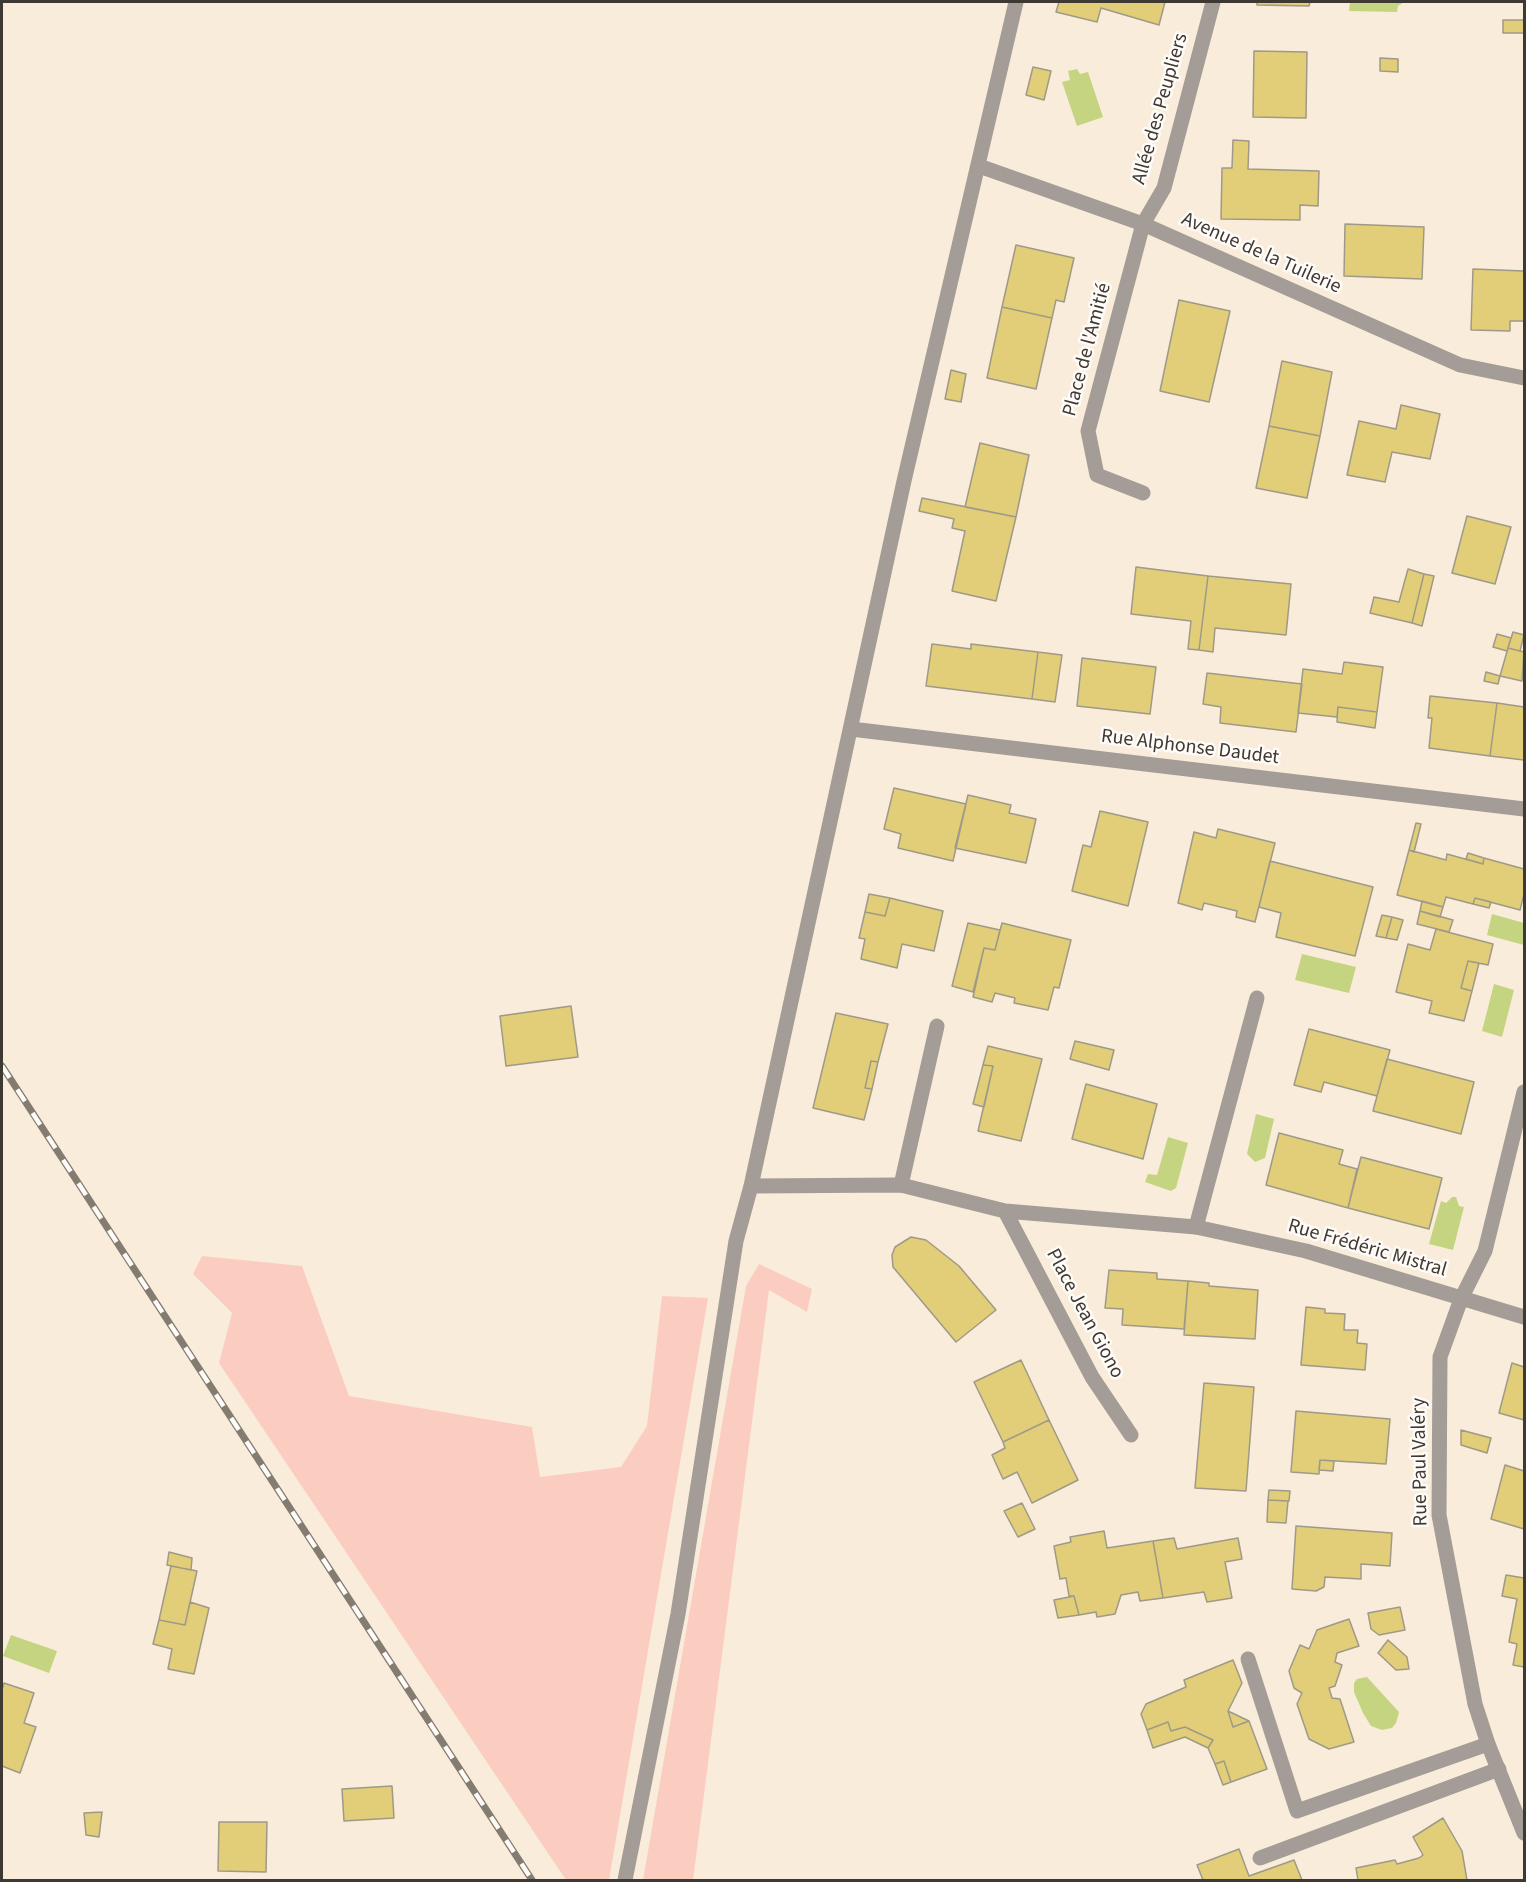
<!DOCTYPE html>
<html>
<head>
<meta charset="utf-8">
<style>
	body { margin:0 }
	#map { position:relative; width:1526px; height:1882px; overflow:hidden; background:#f9ecda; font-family:"Source Sans 3",sans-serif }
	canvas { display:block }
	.frame { position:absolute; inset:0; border:3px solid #3e3932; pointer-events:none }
</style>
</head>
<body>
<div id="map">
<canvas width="1526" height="1882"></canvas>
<div class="frame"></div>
</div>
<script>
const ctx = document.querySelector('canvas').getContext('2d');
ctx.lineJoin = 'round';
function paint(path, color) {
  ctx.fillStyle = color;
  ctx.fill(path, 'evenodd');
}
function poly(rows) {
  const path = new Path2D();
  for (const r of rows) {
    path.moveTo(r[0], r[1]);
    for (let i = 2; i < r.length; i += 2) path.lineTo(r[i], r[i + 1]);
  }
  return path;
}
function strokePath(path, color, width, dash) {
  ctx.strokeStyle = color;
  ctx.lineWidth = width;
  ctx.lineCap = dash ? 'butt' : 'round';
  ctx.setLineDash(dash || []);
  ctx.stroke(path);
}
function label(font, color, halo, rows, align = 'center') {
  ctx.font = font + ' "Source Sans 3",sans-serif';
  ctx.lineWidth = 5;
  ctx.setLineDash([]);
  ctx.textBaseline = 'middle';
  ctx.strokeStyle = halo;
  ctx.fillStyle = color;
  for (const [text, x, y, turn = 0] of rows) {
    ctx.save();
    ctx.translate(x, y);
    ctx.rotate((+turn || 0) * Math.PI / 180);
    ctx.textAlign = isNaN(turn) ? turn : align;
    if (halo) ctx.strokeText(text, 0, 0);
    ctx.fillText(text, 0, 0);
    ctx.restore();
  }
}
paint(poly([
	[202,1256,302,1266,349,1396,532,1427,540,1477,621,1467,647,1426,662,1296,708,1298,609,1880,566,1880,219,1363,232,1313,193,1274],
	[759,1264,812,1289,807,1312,769,1290,693,1880,643,1880,746,1286]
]), '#fbcdc1');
paint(poly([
	[1350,2,1404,2,1398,6,1397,12,1349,11],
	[1077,69,1080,74,1088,72,1103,117,1077,126,1062,82,1070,80,1068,71],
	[1492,914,1524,923,1524,945,1487,935],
	[1302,954,1356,967,1349,993,1295,980],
	[1494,984,1514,990,1502,1037,1482,1031],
	[1256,1114,1274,1119,1265,1158,1255,1162,1247,1154],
	[1168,1137,1188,1143,1176,1188,1171,1191,1145,1182,1148,1174,1157,1175],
	[1452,1197,1456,1197,1459,1206,1464,1207,1453,1250,1429,1244,1441,1201,1446,1203],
	[11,1635,57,1651,49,1673,3,1656],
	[1367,1677,1399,1712,1396,1723,1392,1728,1382,1730,1371,1726,1363,1713,1354,1692,1354,1683,1357,1679]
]), '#c5d480');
const building = poly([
	[1059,2,1165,2,1159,25,1101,8,1097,22,1056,12,1059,2],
	[1257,2,1310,2,1309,6,1257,5,1257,2],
	[1503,20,1524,20,1524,33,1503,33,1503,20],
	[1254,51,1307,52,1306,118,1253,117,1254,51],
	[1380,58,1398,59,1398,72,1380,71,1380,58],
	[1033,67,1051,71,1044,100,1026,95,1033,67],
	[1233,140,1249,141,1248,169,1319,171,1318,206,1300,205,1300,220,1221,219,1222,168,1232,168,1233,140],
	[1345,224,1424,227,1422,279,1344,276,1345,224],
	[1016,245,1074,258,1064,302,1056,300,1052,318,1002,307,1016,245],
	[1473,269,1524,271,1524,321,1510,321,1510,331,1471,330,1473,269],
	[1179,300,1230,311,1209,402,1160,391,1179,300],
	[1002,307,1052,318,1036,389,987,378,1002,307],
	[1282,361,1332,372,1320,436,1269,426,1282,361],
	[951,370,966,374,961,402,945,399,951,370],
	[1401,405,1440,414,1430,459,1392,452,1385,482,1347,475,1359,421,1396,429,1401,405],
	[1269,426,1320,436,1307,498,1256,488,1269,426],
	[980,443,1029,455,1016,517,965,507,980,443],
	[922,498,1016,517,996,601,952,591,965,531,952,528,954,519,919,511,922,498],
	[1467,516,1511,527,1495,584,1452,573,1467,516],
	[1136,567,1208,576,1199,650,1188,649,1191,621,1131,614,1136,567],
	[1408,569,1424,574,1412,623,1370,613,1374,597,1399,602,1408,569],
	[1424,574,1434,576,1422,626,1412,623,1424,574],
	[1208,576,1291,584,1286,635,1215,628,1213,652,1199,650,1208,576],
	[1513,632,1524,635,1520,651,1508,648,1513,632],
	[1497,634,1511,638,1507,651,1493,647,1497,634],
	[932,644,971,649,971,644,1038,652,1032,699,926,686,932,644],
	[1508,648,1524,652,1522,681,1500,676,1508,648],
	[1038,652,1062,655,1055,702,1032,699,1038,652],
	[1082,658,1156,667,1150,714,1077,706,1082,658],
	[1344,662,1383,667,1377,712,1338,707,1337,717,1298,713,1303,669,1342,674,1344,662],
	[1486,672,1500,676,1498,684,1484,681,1486,672],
	[1207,673,1302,684,1296,732,1220,723,1221,707,1203,704,1207,673],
	[1430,696,1497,703,1490,756,1429,748,1432,718,1428,718,1430,696],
	[1497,703,1524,707,1524,760,1490,756,1497,703],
	[1338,707,1377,712,1375,728,1337,722,1338,707],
	[894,788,966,804,953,861,898,848,901,834,884,829,894,788],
	[968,795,1011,805,1009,813,1036,819,1026,863,955,848,968,795],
	[1100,811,1148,822,1128,906,1072,891,1083,845,1091,847,1100,811],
	[1416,823,1421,824,1414,852,1409,850,1416,823],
	[1218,829,1275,843,1255,922,1236,917,1237,911,1204,903,1202,910,1178,903,1194,832,1216,838,1218,829],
	[1409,850,1446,860,1447,854,1483,864,1484,858,1524,869,1524,894,1520,910,1475,898,1473,904,1446,897,1443,907,1397,895,1409,850],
	[1468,853,1484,858,1483,864,1466,859,1468,853],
	[1270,861,1373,887,1355,956,1276,937,1281,913,1259,907,1270,861],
	[869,894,890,898,885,916,865,912,869,894],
	[890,898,943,911,934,951,902,944,897,968,861,959,865,939,859,938,865,912,885,916,890,898],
	[1475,898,1491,902,1489,908,1473,904,1475,898],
	[1422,901,1443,907,1440,917,1420,911,1422,901],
	[1420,911,1453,920,1449,932,1417,924,1420,911],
	[1382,915,1392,917,1386,938,1376,936,1382,915],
	[1392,917,1403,920,1397,940,1386,938,1392,917],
	[968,923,1000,930,995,950,984,948,973,992,952,986,968,923],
	[1002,923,1071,940,1059,988,1054,987,1048,1010,1014,1003,1015,998,995,993,992,1002,973,997,984,948,995,950,1002,923],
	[1436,929,1493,944,1488,965,1468,961,1461,988,1472,991,1464,1021,1429,1013,1432,1001,1396,992,1408,944,1430,950,1436,929],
	[1468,961,1479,963,1472,991,1461,988,1468,961],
	[571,1006,578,1057,506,1066,500,1016,571,1006],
	[836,1013,888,1024,878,1062,871,1061,865,1088,872,1089,864,1120,813,1108,836,1013],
	[1309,1029,1390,1050,1377,1096,1324,1082,1321,1092,1294,1085,1309,1029],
	[1075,1041,1114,1050,1109,1070,1070,1059,1075,1041],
	[988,1046,1042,1059,1021,1141,978,1131,993,1066,983,1065,988,1046],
	[1387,1059,1474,1082,1461,1134,1373,1111,1387,1059],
	[871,1061,878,1062,872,1089,865,1088,871,1061],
	[983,1065,993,1066,984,1107,973,1104,983,1065],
	[1086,1084,1157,1104,1143,1159,1072,1139,1086,1084],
	[1279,1133,1343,1150,1339,1164,1357,1169,1348,1208,1266,1185,1279,1133],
	[1361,1157,1442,1178,1429,1229,1348,1208,1361,1157],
	[911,1237,926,1240,959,1266,996,1310,956,1342,893,1267,892,1255,895,1247,911,1237],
	[1109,1270,1157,1273,1157,1279,1188,1281,1184,1329,1122,1325,1123,1309,1105,1308,1109,1270],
	[1188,1281,1209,1283,1209,1286,1258,1290,1255,1339,1184,1335,1188,1281],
	[1306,1307,1325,1309,1325,1313,1345,1314,1344,1330,1358,1330,1357,1343,1367,1344,1365,1370,1301,1365,1306,1307],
	[1021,1360,1049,1420,1003,1442,974,1382,1021,1360],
	[1512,1363,1524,1367,1524,1420,1499,1413,1512,1363],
	[1204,1383,1254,1387,1246,1491,1195,1488,1204,1383],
	[1296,1411,1390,1419,1386,1464,1320,1460,1319,1474,1291,1472,1296,1411],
	[1049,1420,1078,1480,1032,1503,1017,1472,1003,1479,992,1455,1005,1448,1003,1442,1049,1420],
	[1461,1430,1491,1438,1487,1453,1461,1445,1461,1430],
	[1320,1460,1334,1461,1333,1471,1319,1470,1320,1460],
	[1505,1465,1524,1471,1524,1529,1491,1519,1505,1465],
	[1269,1490,1290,1491,1289,1501,1268,1500,1269,1490],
	[1268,1500,1288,1501,1286,1523,1267,1522,1268,1500],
	[1022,1503,1035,1529,1018,1537,1004,1511,1022,1503],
	[1296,1526,1392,1533,1390,1566,1361,1564,1361,1579,1325,1577,1324,1587,1316,1591,1292,1589,1296,1526],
	[1104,1531,1107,1548,1153,1541,1163,1598,1140,1601,1138,1592,1121,1595,1115,1614,1097,1617,1096,1612,1079,1615,1074,1596,1069,1596,1066,1578,1060,1579,1054,1546,1071,1542,1070,1537,1104,1531],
	[1174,1538,1177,1549,1238,1538,1242,1559,1225,1562,1232,1598,1207,1602,1204,1592,1163,1598,1153,1541,1174,1538],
	[169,1552,192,1558,191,1570,167,1565,169,1552],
	[171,1566,197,1571,185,1625,159,1620,171,1566],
	[1506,1575,1524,1578,1524,1667,1513,1665,1517,1644,1509,1642,1517,1599,1502,1596,1506,1575],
	[1074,1596,1079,1615,1058,1618,1054,1600,1074,1596],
	[190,1602,209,1608,194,1674,168,1669,172,1649,153,1644,159,1620,185,1625,190,1602],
	[1400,1607,1405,1630,1379,1635,1371,1629,1368,1613,1400,1607],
	[1349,1619,1359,1646,1337,1653,1335,1662,1342,1665,1335,1686,1329,1688,1332,1698,1340,1699,1354,1742,1329,1749,1309,1739,1297,1704,1302,1693,1294,1688,1289,1671,1300,1645,1309,1649,1317,1630,1349,1619],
	[1388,1640,1407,1657,1409,1669,1396,1670,1378,1653,1388,1640],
	[1233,1660,1242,1683,1228,1711,1233,1727,1249,1721,1267,1769,1231,1782,1224,1761,1215,1764,1208,1748,1213,1740,1185,1727,1171,1731,1168,1722,1147,1730,1141,1714,1146,1704,1186,1687,1184,1680,1233,1660],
	[4,1683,34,1693,24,1723,36,1727,20,1773,2,1766,2,1690,4,1683],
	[1228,1711,1249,1721,1233,1727,1228,1711],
	[1168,1722,1171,1731,1185,1727,1213,1740,1208,1748,1185,1737,1153,1748,1147,1730,1168,1722],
	[1224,1761,1231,1782,1223,1785,1215,1764,1224,1761],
	[392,1786,394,1818,344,1821,342,1789,392,1786],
	[102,1812,99,1837,86,1835,84,1813,102,1812],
	[1443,1818,1462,1851,1467,1880,1358,1880,1356,1868,1395,1860,1397,1864,1419,1858,1423,1855,1413,1837,1443,1818],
	[219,1822,267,1822,266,1872,218,1871,219,1822],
	[1239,1849,1249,1876,1294,1860,1302,1880,1203,1880,1197,1865,1239,1849]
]);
paint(building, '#e2ce78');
strokePath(building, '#9e9a87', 1.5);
strokePath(poly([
	[901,1185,937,1026],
	[1196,1227,1257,998],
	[1248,1659,1297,1811,1488,1744],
	[1260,1858,1499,1769]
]), '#a49c96', 15);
strokePath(poly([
	[979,166,1143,224,1460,365,1524,378],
	[1143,493,1097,475,1088,431,1143,224,1164,188,1213,2],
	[851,729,1524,809],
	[1524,1092,1485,1251,1461,1299,1440,1357,1439,1515,1475,1704,1488,1744,1524,1833],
	[751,1186,901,1185,1005,1211,1196,1227,1306,1251,1524,1317],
	[1005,1211,1092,1377,1131,1435],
	[625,1880,678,1614,736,1241,751,1186,904,481,1016,2]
]), '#a49c96', 15);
const rail = poly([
	[2,1066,532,1880]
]);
strokePath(rail, '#847c71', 7);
strokePath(rail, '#fefbf8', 4.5, [14]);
label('20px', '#3e3932', '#fefbf8', [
	["Allée des Peupliers",1161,109,-74],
	["Avenue de la Tuilerie",1261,254,24],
	["Place de l'Amitié",1088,350,-75],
	["Rue Alphonse Daudet",1190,748,7],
	["Rue Frédéric Mistral",1367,1249,16],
	["Place Jean Giono",1084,1314,62],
	["Rue Paul Valéry",1421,1462,-91]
]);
</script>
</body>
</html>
